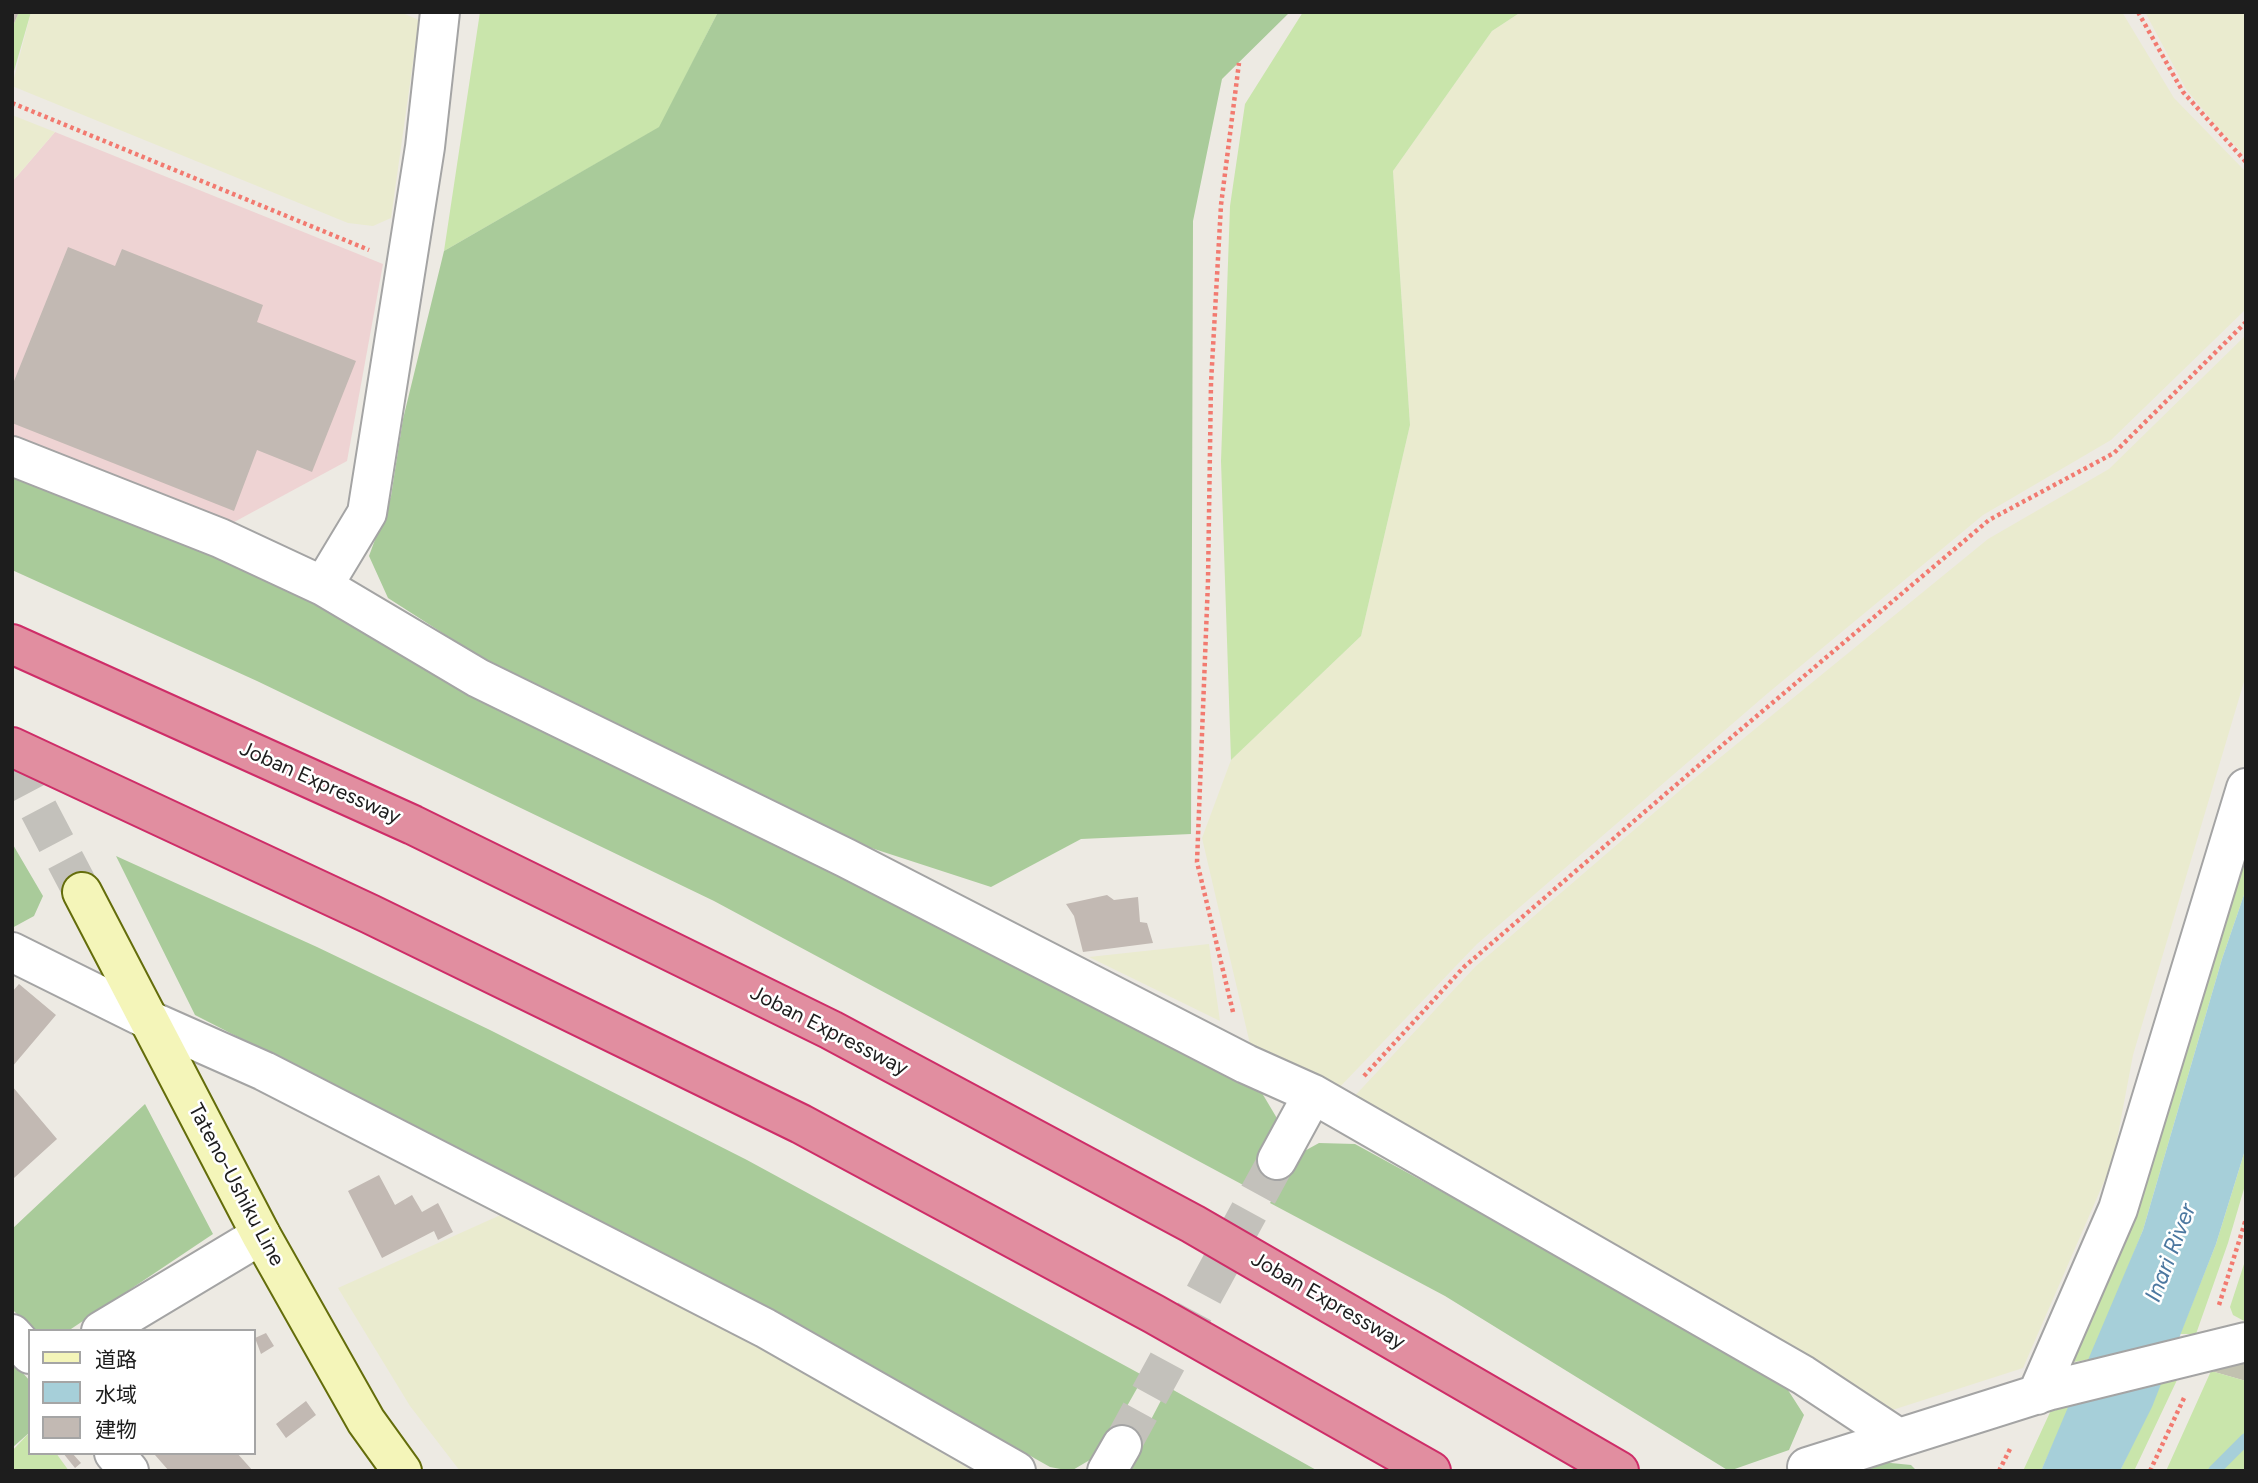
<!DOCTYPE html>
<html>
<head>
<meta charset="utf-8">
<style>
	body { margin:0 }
	#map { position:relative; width:2258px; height:1483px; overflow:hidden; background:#edeae3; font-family:Figtree,"Noto Sans JP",sans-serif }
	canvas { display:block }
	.frame { position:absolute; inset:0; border:14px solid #1d1d1d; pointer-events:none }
	.legend { position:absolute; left:28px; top:1329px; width:228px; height:126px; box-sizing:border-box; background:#fff; border:2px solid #a5a5a5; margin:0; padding:9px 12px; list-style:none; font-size:21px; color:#1d1d1d }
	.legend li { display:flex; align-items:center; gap:14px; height:35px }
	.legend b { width:35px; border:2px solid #a5a5a5 }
</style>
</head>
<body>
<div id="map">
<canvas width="2258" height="1483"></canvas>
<div class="frame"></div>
<ul class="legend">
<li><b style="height:9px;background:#f4f5b9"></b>道路</li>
<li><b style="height:19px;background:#a6cfd9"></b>水域</li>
<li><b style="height:19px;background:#c2b9b3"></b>建物</li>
</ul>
</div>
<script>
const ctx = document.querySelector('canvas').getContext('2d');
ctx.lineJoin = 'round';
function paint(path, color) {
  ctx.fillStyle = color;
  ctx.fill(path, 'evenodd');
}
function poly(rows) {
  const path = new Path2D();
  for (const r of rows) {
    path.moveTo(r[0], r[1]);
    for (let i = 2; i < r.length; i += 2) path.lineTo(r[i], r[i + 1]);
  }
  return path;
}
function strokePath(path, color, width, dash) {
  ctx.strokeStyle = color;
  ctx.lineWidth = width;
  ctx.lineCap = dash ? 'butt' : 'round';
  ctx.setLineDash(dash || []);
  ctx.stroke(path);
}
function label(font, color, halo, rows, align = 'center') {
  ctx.font = font + ' Figtree,sans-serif';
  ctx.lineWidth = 5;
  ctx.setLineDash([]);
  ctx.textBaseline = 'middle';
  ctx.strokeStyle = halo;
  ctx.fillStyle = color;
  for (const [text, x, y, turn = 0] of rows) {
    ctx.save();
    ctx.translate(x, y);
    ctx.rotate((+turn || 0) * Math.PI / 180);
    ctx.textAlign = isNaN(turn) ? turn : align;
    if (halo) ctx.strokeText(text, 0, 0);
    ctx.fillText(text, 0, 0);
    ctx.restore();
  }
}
paint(poly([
	[55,132,383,264,347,461,225,527,12,438,12,182]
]), '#eed3d3');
paint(poly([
	[2246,1356,2246,1381,2211,1371,2240,1357]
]), '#c1c1af');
paint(poly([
	[31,12,400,12,419,20,391,218,373,226,348,223,12,86],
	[1521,12,2122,12,2174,98,2246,172,2246,309,2111,440,1983,515,1768,693,1477,944,1335,1092,1250,1044,1202,838,1231,760,1361,636,1410,425,1393,171,1492,31],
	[2145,12,2246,12,2246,157,2218,128,2186,89],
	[12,115,55,132,12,182],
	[2246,335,2246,675,2133,1055,2113,1161,2023,1368,1880,1414,1350,1101,1476,966,1684,787,1988,539,2109,469],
	[1209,944,1220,1021,1089,957],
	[505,1213,749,1341,973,1471,460,1471,410,1406,338,1288]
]), '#eaebcf');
paint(poly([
	[19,12,31,12,12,78,12,28],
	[480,12,718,12,660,127,444,251],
	[1303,12,1521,12,1492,31,1393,171,1410,425,1361,636,1231,760,1221,461,1230,206,1245,104],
	[2246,843,2246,889,2222,959,2143,1230,2091,1359,2074,1362,2138,1205],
	[2246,1147,2246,1182,2228,1243,2196,1334,2180,1334,2216,1244],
	[2246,1258,2246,1322,2233,1315,2230,1307],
	[2211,1371,2246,1381,2246,1471,2166,1471],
	[2177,1380,2134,1471,2120,1471,2161,1381],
	[2070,1406,2041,1471,2023,1471,2052,1408],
	[30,1432,30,1453,56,1453,69,1471,12,1471,12,1451]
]), '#c9e5ab');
paint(poly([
	[718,12,1290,12,1222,79,1193,221,1191,834,1081,839,991,887,862,845,483,659,388,598,369,556,391,496,403,419,444,251,659,127],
	[12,472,262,574,449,679,803,854,1259,1088,1278,1120,1269,1152,1245,1186,714,901,257,681,12,570],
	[12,843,43,896,34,916,12,928],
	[116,856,317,947,490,1030,747,1160,1144,1376,1100,1454,1071,1471,1050,1467,777,1313,195,1015],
	[145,1104,213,1234,68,1331,33,1331,12,1309,12,1229],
	[1319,1143,1355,1144,1779,1376,1804,1415,1789,1450,1729,1471,1445,1296,1270,1203,1299,1154],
	[12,1361,30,1381,30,1432,12,1448],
	[1168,1387,1318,1471,1129,1471,1132,1456],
	[1881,1462,1911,1465,1917,1471,1862,1471]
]), '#a9cb9a');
paint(poly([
	[2246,889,2246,1147,2216,1244,2152,1407,2120,1471,2041,1471,2143,1230,2222,959]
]), '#a6cfd9');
strokePath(poly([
	[2214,1471,2246,1439]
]), '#a6cfd9', 12);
paint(poly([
	[12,12,19,12,12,28],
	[68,247,115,266,122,249,263,305,257,322,356,361,312,472,257,450,234,511,12,423,12,386],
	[1107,895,1114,900,1138,897,1140,922,1147,923,1153,943,1083,952,1074,916,1066,904],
	[19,984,56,1015,12,1067,12,992],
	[12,1086,57,1139,14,1178,12,1175],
	[379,1175,395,1205,412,1195,422,1212,438,1203,453,1232,438,1240,434,1231,382,1258,348,1191],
	[266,1333,274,1346,261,1354,255,1338],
	[306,1401,316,1415,286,1438,276,1424],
	[63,1453,72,1453,81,1463,75,1468],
	[157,1453,237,1453,253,1471,169,1471,155,1455]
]), '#c2b9b3');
strokePath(poly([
	[1122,1445,1277,1160]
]), '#c3c1bb', 38, [38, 19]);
strokePath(poly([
	[12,759,82,892]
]), '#c3c1bb', 38, [38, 19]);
const minor = poly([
	[12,456,220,538,323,586,478,678,846,858,1246,1064,1313,1094,1803,1375,1897,1437],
	[323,586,367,513,425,147,440,12],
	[12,952,149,1020,264,1071,765,1328,1016,1471],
	[1277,1160,1313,1094],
	[101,1331,261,1235],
	[12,1334,30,1354],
	[2037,1395,2118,1209,2246,788],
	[114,1453,129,1471],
	[1807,1467,2051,1390,2246,1342],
	[1107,1471,1122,1445]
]);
const secondary = poly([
	[82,892,261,1235,366,1421,402,1471]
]);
const motorway = poly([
	[12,644,413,825,831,1030,1193,1224,1619,1471],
	[12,747,370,914,801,1124,1154,1314,1431,1471]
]);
strokePath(minor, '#a4a4a4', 42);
strokePath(secondary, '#646d0b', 42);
strokePath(motorway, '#ce2d68', 42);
strokePath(poly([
	[2138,12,2183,92,2246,162],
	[12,103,369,250],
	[1233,1012,1197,862,1208,581,1211,383,1221,205,1239,63],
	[1364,1076,1464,967,1726,742,1989,520,2114,453,2246,322],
	[2219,1305,2246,1219],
	[1999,1471,2011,1447],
	[2150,1471,2184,1398]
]), '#f27a70', 4.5, [3.5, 3.5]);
strokePath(minor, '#fff', 38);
strokePath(secondary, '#f4f5b9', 38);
strokePath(motorway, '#e18ea0', 38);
label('21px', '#1d1d1d', '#fff', [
	["Joban Expressway",320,783,24],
	["Joban Expressway",829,1031,27],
	["Tateno-Ushiku Line",236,1185,62],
	["Joban Expressway",1328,1301,30]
]);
label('italic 23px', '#4c78a0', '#fff', [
	["Inari River",2171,1253,-69]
]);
</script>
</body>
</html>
